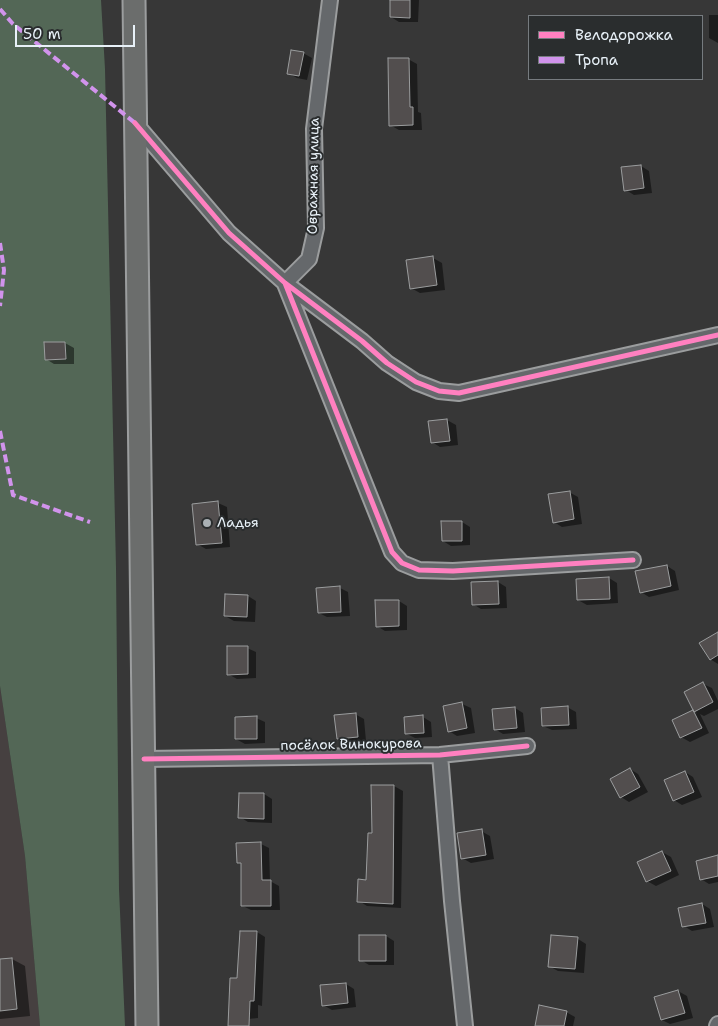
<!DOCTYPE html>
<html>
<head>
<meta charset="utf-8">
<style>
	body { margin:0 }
	#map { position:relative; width:718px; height:1026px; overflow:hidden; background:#373737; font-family:"Shantell Sans",sans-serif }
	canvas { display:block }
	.legend { position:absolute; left:528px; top:15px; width:175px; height:65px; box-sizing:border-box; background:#2a2d2e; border:1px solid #767b7f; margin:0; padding:6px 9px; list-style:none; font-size:15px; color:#e8f1f8 }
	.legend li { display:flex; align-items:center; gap:10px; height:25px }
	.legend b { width:25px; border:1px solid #767b7f }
	.scale { position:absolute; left:15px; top:25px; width:120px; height:22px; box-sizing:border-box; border:2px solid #e8f1f8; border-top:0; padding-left:6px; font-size:15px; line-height:18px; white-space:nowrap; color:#e8f1f8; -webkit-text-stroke:4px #2a2d2e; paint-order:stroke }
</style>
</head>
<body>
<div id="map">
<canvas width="718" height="1026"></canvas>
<ul class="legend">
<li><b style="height:6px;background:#ff80c0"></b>Велодорожка</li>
<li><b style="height:6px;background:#d193ec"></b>Тропа</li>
</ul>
<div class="scale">50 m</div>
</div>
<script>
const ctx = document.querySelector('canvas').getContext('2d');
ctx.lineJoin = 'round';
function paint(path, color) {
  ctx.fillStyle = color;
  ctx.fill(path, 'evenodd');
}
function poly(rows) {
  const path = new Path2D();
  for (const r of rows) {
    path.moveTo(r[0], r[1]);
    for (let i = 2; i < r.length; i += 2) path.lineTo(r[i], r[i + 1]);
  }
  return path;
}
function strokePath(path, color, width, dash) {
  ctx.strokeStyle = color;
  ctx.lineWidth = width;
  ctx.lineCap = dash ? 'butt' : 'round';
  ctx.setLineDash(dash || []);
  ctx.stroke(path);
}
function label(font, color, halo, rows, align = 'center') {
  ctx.font = font + ' "Shantell Sans",sans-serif';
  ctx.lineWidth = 4;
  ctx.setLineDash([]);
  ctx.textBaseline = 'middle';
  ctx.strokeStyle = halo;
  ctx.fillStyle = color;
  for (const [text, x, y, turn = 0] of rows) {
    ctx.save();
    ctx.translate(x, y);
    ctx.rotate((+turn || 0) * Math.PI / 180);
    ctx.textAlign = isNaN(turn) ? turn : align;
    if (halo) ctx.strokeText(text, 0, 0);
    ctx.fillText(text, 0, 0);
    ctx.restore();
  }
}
paint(poly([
	[0,686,25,856,40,1026,0,1026]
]), '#464040');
paint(poly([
	[0,0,101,0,105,69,116,568,119,889,125,1026,40,1026,25,856,0,686]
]), '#536756');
paint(poly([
	[391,0,419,0,418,22,399,22,391,17],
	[709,15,718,15,718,43,709,38],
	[303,53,312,58,307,80,297,78,288,73],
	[408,59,417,64,418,112,421,113,422,130,399,130,390,125],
	[641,166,649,171,652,193,634,195,626,190],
	[433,258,442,263,445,290,420,293,411,288],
	[45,343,65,343,74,348,74,364,54,364,46,359],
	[447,420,456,425,458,445,440,447,432,442],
	[569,492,578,497,582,524,562,527,554,522],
	[218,503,227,507,230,547,206,549,197,544,194,505],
	[462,522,470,527,470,545,451,546,443,541],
	[667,566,675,571,679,590,649,597,641,592],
	[609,578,617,583,618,603,587,605,578,600],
	[498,582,506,587,507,608,481,609,473,604],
	[340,588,348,592,350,616,327,617,319,613],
	[248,596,256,601,255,622,234,621,225,616],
	[399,601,407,606,407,630,385,631,377,626],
	[718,633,718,664,710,659],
	[247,648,256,652,256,678,237,679,228,674],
	[703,684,712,688,718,701,718,709,704,716,700,714,709,733,690,742,681,737,693,711,697,714,686,693],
	[462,704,471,708,475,733,457,736,449,731],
	[567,707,576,712,577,729,552,730,543,726],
	[515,708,523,713,525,732,503,734,495,729],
	[355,714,364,719,366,741,346,743,338,738],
	[423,717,431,722,432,737,415,738,407,734],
	[256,718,265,722,265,743,245,744,236,739],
	[630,769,638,774,648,792,629,802,621,797],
	[685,772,693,777,702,797,682,805,674,800],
	[394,786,403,791,401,908,367,906,359,901,367,881,374,834,372,787],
	[264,794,272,799,272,823,248,822,240,817],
	[481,831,490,836,494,859,471,863,462,858],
	[261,844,269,848,270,881,279,886,280,910,251,910,243,906,242,864,238,862],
	[662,852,671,857,679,875,656,886,647,881],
	[718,857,718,882,709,884,701,879],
	[702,904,710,909,714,927,692,931,684,926],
	[257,932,265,937,262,1006,258,1005,258,1018,248,1019,249,1026,229,1026],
	[386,936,394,941,394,965,369,965,361,960],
	[552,936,578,939,586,944,584,973,558,971,549,966],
	[12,959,25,966,30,1016,0,1019,0,960],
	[346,984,354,989,356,1007,332,1010,323,1005],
	[678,991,687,996,693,1018,670,1024,662,1020],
	[566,1012,575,1017,573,1026,537,1026]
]), '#0007');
const building = poly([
	[390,0,410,0,410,18,390,17,390,0],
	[291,50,304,52,299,76,287,74,291,50],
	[388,58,409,58,410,107,413,107,413,125,389,126,388,58],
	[641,165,644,188,624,191,621,167,641,165],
	[433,256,437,285,410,289,406,260,433,256],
	[44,342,65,342,66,359,45,360,44,342],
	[447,419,450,441,431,443,428,421,447,419],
	[570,491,574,519,553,523,548,494,570,491],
	[218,501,222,543,196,545,192,504,218,501],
	[441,521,462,521,462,541,442,541,441,521],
	[667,565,671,586,640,593,635,571,667,565],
	[609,577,610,599,577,600,576,579,609,577],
	[498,581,499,604,472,605,471,582,498,581],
	[340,586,341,612,318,613,316,588,340,586],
	[225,594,248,595,247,617,224,616,225,594],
	[375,600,399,600,399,626,376,627,375,600],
	[718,632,718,655,710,660,699,643,718,632],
	[227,646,248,646,248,674,227,675,227,646],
	[703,682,713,702,694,712,684,692,703,682],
	[462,702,467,728,448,732,443,706,462,702],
	[568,706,569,725,542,726,541,708,568,706],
	[515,707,517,728,494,730,492,709,515,707],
	[693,710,702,728,680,738,672,720,693,710],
	[356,713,358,737,337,739,334,715,356,713],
	[423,715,424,733,405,734,404,717,423,715],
	[257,716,257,739,235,739,235,717,257,716],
	[630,768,640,787,620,798,610,779,630,768],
	[685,771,694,792,673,801,664,780,685,771],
	[371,785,394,785,393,904,357,902,358,879,366,880,368,833,372,833,371,785],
	[239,793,264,793,264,819,238,818,239,793],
	[482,829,486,855,461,859,457,833,482,829],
	[261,842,262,880,271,880,271,906,241,906,241,863,237,863,236,843,261,842],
	[662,851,671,871,646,882,637,862,662,851],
	[718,855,718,876,700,880,696,861,718,855],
	[702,903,706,923,682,927,678,908,702,903],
	[240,931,257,931,254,1001,250,1001,249,1026,228,1026,230,978,237,978,240,931],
	[359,935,386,935,386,961,359,961,359,935],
	[551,935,578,937,575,969,548,967,551,935],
	[12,958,17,1009,0,1011,0,959,12,958],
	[346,983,348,1003,322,1006,320,985,346,983],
	[678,990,685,1013,661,1020,654,997,678,990],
	[539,1005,567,1011,564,1026,535,1026,539,1005]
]);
paint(building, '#524e4e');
strokePath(building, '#9b9d9e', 1);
const minor = poly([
	[135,123,229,233,285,283,362,341,387,363,416,382,439,391,459,393,718,335],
	[285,283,309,259,316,228,314,129,330,0],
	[285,284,392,552,402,563,419,570,453,571,633,560],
	[440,755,452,901,465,1026],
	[144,759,440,755,527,746],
	[717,1026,718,1024]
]);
const primary = poly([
	[134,0,147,1026]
]);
strokePath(minor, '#9b9d9e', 18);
strokePath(primary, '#9b9d9e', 25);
strokePath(minor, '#65686b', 14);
strokePath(primary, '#6b6d6c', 21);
strokePath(poly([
	[0,9,13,24,135,123],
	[0,243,4,270,0,306],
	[0,431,13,495,90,522]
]), '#d193ec', 4, [8, 4]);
strokePath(poly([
	[135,123,229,233,285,283,362,341,387,363,416,382,439,391,459,393,718,335],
	[285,283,392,552,402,563,419,570,453,571,633,560],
	[144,759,440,755,527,746]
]), '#ff80c0', 5);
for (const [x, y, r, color] of [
	[207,523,5,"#aab0b4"]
]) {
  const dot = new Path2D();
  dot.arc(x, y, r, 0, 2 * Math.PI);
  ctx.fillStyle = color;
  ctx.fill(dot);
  strokePath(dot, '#2a2d2e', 2);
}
label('14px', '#e8f1f8', '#2a2d2e', [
	["Овражная улица",314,176,-89],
	["посёлок Винокурова",351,745,-1]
]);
label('14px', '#e8f1f8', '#2a2d2e', [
	["Ладья",217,523]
], 'left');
</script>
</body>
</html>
